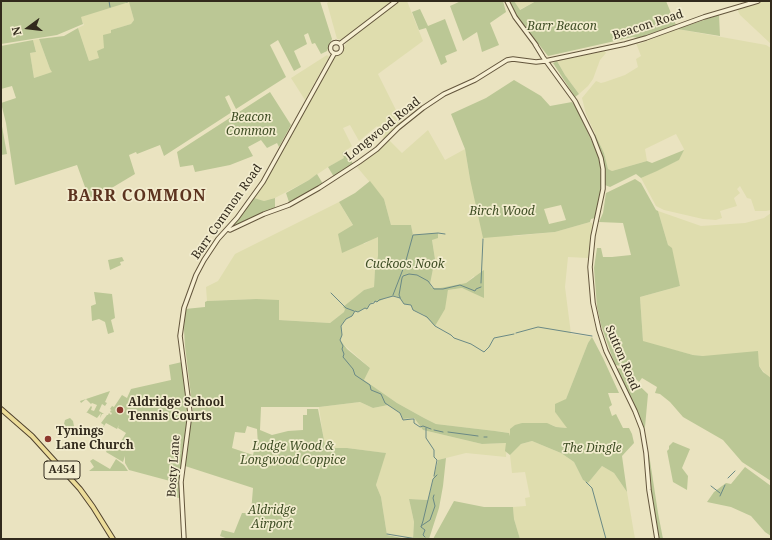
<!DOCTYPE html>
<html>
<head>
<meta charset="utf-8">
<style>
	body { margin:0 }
	#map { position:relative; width:772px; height:540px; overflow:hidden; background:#eae3c0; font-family:"Noto Serif",serif }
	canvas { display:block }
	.frame { position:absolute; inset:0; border:2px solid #322a1c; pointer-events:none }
	.north { position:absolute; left:8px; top:8px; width:40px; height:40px; -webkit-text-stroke:3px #f2ecce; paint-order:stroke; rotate:255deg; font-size:11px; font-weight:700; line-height:16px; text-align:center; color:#322a1c }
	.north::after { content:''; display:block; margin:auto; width:14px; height:18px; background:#322a1c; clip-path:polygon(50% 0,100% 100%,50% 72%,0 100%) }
</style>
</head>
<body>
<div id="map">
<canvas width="772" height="540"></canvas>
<div class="frame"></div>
<div class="north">N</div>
</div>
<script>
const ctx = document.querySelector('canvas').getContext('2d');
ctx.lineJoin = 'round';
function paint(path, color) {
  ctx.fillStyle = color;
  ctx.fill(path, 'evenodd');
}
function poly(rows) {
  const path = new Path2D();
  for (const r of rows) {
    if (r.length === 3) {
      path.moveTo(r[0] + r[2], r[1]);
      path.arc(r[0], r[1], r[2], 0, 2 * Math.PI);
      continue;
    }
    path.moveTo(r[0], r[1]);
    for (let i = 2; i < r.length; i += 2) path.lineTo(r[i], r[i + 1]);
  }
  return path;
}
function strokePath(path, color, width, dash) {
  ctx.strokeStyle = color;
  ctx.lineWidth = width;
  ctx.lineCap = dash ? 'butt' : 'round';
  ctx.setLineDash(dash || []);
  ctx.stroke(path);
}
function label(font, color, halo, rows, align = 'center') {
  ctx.font = font + ' "Noto Serif",serif';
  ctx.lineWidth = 3.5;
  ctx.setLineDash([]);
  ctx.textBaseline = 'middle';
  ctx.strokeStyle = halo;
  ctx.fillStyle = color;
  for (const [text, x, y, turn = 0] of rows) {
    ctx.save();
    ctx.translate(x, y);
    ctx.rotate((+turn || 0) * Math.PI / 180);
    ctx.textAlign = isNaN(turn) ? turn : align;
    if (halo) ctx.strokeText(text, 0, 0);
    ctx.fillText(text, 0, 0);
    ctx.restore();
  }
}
paint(poly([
	[129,1,134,20,131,24,111,30,112,32,99,58,89,61,78,28,84,25,80,17],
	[330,1,392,1,342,40,337,39,327,3],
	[399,1,407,1,423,41,378,74,402,122,384,139,377,126,359,141,350,125,343,128,352,146,343,153,345,158,328,167,309,180,275,198,264,201,254,198,263,186,333,59,342,52,345,45,350,39],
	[514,1,536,1,519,10],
	[761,1,771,1,771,44,740,15,737,9],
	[677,29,766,45,771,48,771,210,766,211,755,211,751,199,747,198,740,186,737,189,740,193,734,198,737,206,720,211,722,218,716,220,703,219,664,210,656,206,641,178,679,160,684,149,676,134,645,149,647,161,612,171,608,169,604,153,586,114,582,98,596,81,601,83,605,82,625,75,638,67,636,59,641,56,636,43,639,44],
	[39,39,50,69,53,72,34,78,30,53,36,52,33,40],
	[605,51,606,53,600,60,593,79,588,86,579,94,565,75,557,61],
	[327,55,329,57,305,100,291,78],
	[428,130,445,160,465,149,470,179,513,236,555,232,590,222,592,223,593,226,588,258,568,257,565,287,571,334,592,337,588,343,566,399,555,412,568,428,556,427,552,425,541,423,522,423,510,437,509,433,503,432,436,424,424,418,397,403,364,380,370,368,342,343,340,340,342,330,341,326,346,319,355,311,358,312,375,301,393,296,400,298,411,305,413,310,424,315,431,323,445,303,448,290,462,288,484,297,474,276,466,283,440,288,432,289,430,284,435,259,432,240,413,235,411,225,391,225,384,199,357,167,379,150,389,140,402,153],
	[339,202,364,244,378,236,378,256,375,269,374,287,364,290,344,307,345,309,344,312,330,323,279,320,256,299,207,301,206,287,218,281,235,254],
	[658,211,701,226,745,223,764,218,771,213,771,378,768,377,759,366,703,356,693,355,643,342,640,297,680,286],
	[360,402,373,408,388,405,400,413,405,419,409,418,415,419,423,430,482,444,507,443,506,457,466,453,438,460,428,500,409,499,414,522,413,539,387,535,381,497,376,485,385,453,347,448,332,448,325,445,322,429,319,407],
	[532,441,561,453,574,462,583,480,588,483,602,466,614,473,627,492,635,539,520,539,514,519,513,507,526,506,525,498,530,497,525,472,512,473,510,455,521,444]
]), '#dfddae');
paint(poly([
	[1,1,320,1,332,39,327,51,321,54,315,43,312,44,308,33,304,35,307,44,294,51,301,67,294,71,278,40,270,45,286,77,236,109,229,95,225,97,232,112,164,156,160,145,137,154,136,152,129,155,135,174,110,189,89,198,77,165,15,185,6,123,1,103,16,98,12,86,1,89,1,46,33,40,36,52,30,53,34,78,52,72,50,69,39,39,64,36,78,28,89,61,99,58,97,51,104,48,103,35,111,33,111,30,131,24,134,20,129,2,81,17,83,24,57,35,1,44],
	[461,1,503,1,506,12,490,23,499,45,482,52,477,32,463,41,450,6],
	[509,1,514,1,520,10,536,1,666,1,676,25,638,38,633,37,548,56,515,14],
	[420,9,428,26,445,19,457,51,445,56,447,62,441,65,426,28,419,30,412,12],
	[719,15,720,36,677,29],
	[557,61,565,75,579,94,575,97,553,63],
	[514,80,541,96,550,106,572,102,576,107,599,157,601,174,601,188,595,218,591,219,590,222,555,232,483,238,470,179,465,149,451,114,486,98],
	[561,205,566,220,549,224,544,209],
	[270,92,291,125,279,147,277,143,267,148,261,140,248,147,253,156,230,165,195,172,193,165,180,167,177,152],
	[1,121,7,154,1,155],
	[594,134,595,134,604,153,608,169,612,171,647,161,652,163,684,150,679,160,657,171,641,178,636,174,610,187,605,185,605,168,601,151],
	[346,150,353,164,334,177,328,167,344,158,342,153],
	[317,174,323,184,289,202,286,193,309,180],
	[635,179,641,183,656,210,658,211,668,245,672,248,680,286,640,297,643,341,693,355,703,356,758,351,759,366,763,372,771,378,771,481,742,462,723,440,683,417,670,402,660,394,655,393,657,387,642,378,639,382,624,367,621,366,615,365,601,325,597,307,594,268,597,248,601,248,603,257,612,257,631,255,623,223,599,222,603,213,606,193],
	[370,181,384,199,391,225,411,225,413,235,438,233,438,238,432,240,435,259,430,284,432,288,440,288,466,283,484,270,484,298,462,288,448,290,445,309,435,326,424,315,413,310,411,305,404,304,400,298,395,296,386,298,377,302,375,301,370,304,367,309,365,308,358,312,355,311,352,316,346,319,341,326,342,335,340,340,347,349,370,368,364,380,397,403,424,418,436,424,495,431,509,433,510,436,510,429,515,425,522,423,547,423,556,427,567,428,555,412,555,404,566,399,588,343,592,337,603,358,619,393,608,393,612,405,609,407,612,416,616,414,623,428,629,428,632,434,634,443,622,456,627,492,614,473,602,466,588,483,583,480,574,462,561,453,532,441,521,444,510,455,505,451,506,443,482,444,423,430,415,419,413,418,403,419,400,413,388,405,373,408,360,402,319,407,261,407,260,430,272,435,288,431,303,430,303,415,307,415,307,409,318,409,325,445,332,448,347,448,386,453,376,485,381,497,387,535,407,539,228,539,220,536,222,530,234,533,242,513,251,513,253,488,185,466,189,430,193,412,185,346,184,330,185,309,205,307,205,302,207,301,256,299,279,300,279,320,330,323,344,312,345,309,343,307,364,290,374,287,375,269,378,256,378,237,342,253,338,234,353,225,339,202,355,193],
	[247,426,257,429,258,445,255,447,253,455,232,448,235,432,245,433],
	[254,198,264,201,275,198,275,208,264,212,233,227,233,226],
	[122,257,124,261,120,262,121,265,110,270,108,260],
	[94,292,112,294,115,318,111,320,114,332,108,334,105,322,99,319,92,321,91,306,96,304],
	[182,362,188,413,179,483,179,498,167,495,170,481,129,470,125,463,125,456,123,462,106,452,110,444,115,443,123,448,120,443,126,433,118,428,119,425,117,429,106,423,102,429,104,425,101,423,107,415,108,415,109,413,111,415,112,413,110,412,111,410,113,411,110,409,112,406,114,407,122,395,127,398,131,389,171,380,169,365],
	[618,368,622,369,648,394,645,427,644,428,617,370],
	[110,391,105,402,107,403,105,406,102,404,99,411,104,414,102,414,100,418,101,413,97,418,86,412,87,412,91,406,92,407,91,410,94,411,97,405,92,403,91,404,86,399,81,403,80,401],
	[70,418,73,421,75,432,74,434,71,435,66,433,64,424,65,420],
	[673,442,690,449,682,468,688,476,687,490,673,482,667,451,669,449,669,446],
	[649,454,658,513,663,539,658,539,649,479],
	[446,458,443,486,439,508,429,539,413,539,414,522,409,499,428,500,438,460],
	[93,459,110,469,116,459,124,465,128,471,89,471,94,467,90,461],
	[745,467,771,486,771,536,765,532,751,516,731,507,707,502,714,492,726,483,731,484],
	[454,501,484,507,513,507,514,519,520,539,433,539]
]), '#bbc795');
strokePath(poly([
	[109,1,110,7],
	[127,1,127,2],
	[481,283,483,239],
	[331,293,346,308,354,311],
	[393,295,405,264,413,235,438,233,445,234],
	[400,298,404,304,411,305,413,310,427,317,435,326,451,335,454,338,471,344,484,352,489,347,494,338,514,334],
	[516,333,538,327,592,336],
	[426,428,426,438,434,450,434,457,437,460,434,476],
	[431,429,423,426,420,427,414,423,414,419,412,419,403,420,400,413,385,403,381,394,371,390,370,385,355,375,353,369,343,357,344,354,342,349,343,346,340,340,342,335,341,326,346,319,352,316,355,311,358,312,365,308,367,309,370,304,374,303,375,301,377,302,379,300,393,296,400,298,400,297,399,295,402,278,403,276,409,274,417,275,428,281,434,289,443,289,460,285,475,291,476,289,481,287],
	[434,430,443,432],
	[448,432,478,436],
	[484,437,487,437],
	[728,478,735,471],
	[586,482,592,488,606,539],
	[711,486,720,493],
	[720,496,725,485],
	[421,526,430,520,435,506,433,498,434,495],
	[387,534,417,539],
	[425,537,423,535,425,530,421,527,423,521,433,479,437,475]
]), '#6a8985', 1);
const secondary = poly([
	[507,1,515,17,536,45],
	[336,48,5.5],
	[341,43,396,1],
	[535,44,543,57,575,101,593,137,601,158,603,169,603,189,593,236,590,267,593,303,599,330,606,351,635,411,642,429,646,453,649,490,657,539],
	[228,229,230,230,264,214,289,205,319,188,359,162,377,149,398,128,423,108,444,94,475,80,507,60,513,59,536,62,545,61,625,44,646,38,704,17,758,1],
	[184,539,181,482,190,413,180,336,184,308,196,275,204,260,218,239,237,218,263,182,334,54]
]);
const primary = poly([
	[1,409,32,436,80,489,93,507,113,539]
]);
strokePath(secondary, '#63553c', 5.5);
strokePath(primary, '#4f412d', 6);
strokePath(secondary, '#f6efd2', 3.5);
strokePath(primary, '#ecdc99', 4);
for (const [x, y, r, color] of [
	[120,410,4,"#8c382d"],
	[48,439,4,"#8c382d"]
]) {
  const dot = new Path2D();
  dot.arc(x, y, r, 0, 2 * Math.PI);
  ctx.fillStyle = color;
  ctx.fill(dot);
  strokePath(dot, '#f2ecce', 1.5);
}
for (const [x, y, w] of [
	[62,470,36]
]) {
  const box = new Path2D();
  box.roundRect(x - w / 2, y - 9, w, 18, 3);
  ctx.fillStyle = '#f2ecce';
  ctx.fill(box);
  strokePath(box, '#322a1c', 1);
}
label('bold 11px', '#322a1c', null, [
	["A454",62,470]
]);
label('12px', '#322a1c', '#f2ecce', [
	["Beacon Road",648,25,-18],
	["Longwood Road",383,129,-39],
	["Barr Common Road",227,212,-55],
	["Sutton Road",622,358,67],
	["Bosty Lane",174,466,-86]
]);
label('italic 12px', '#3e4d24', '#f2ecce', [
	["Barr Beacon",562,27],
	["Beacon",251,118],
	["Common",251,132],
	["Birch Wood",502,212],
	["Cuckoos Nook",405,265],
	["Lodge Wood &",293,447],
	["Longwood Coppice",293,461],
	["The Dingle",592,449],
	["Aldridge",272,511],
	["Airport",272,525]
]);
label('bold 12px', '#322a1c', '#f2ecce', [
	["Aldridge School",128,403],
	["Tennis Courts",128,417],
	["Tynings",56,432],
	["Lane Church",56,446]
], 'left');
ctx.letterSpacing = '1px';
label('bold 16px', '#5c331f', '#f2ecce', [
	["BARR COMMON",137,196]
]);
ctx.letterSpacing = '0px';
</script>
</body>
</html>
